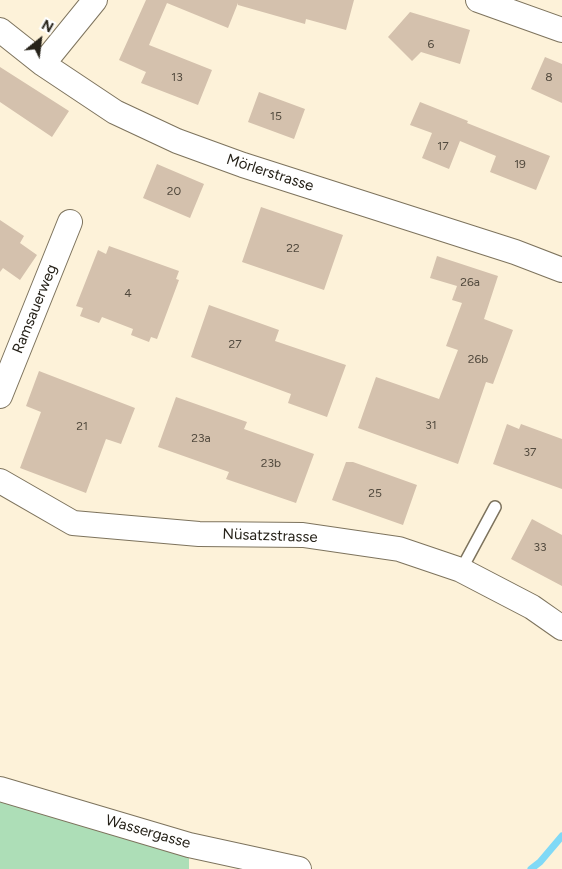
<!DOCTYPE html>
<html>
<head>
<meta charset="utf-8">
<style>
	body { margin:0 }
	#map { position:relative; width:562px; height:869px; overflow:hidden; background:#fdf2d9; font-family:Figtree,sans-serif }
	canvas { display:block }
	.north { position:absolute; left:15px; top:15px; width:50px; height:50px; -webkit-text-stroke:4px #fff; paint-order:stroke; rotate:29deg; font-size:14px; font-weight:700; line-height:20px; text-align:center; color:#262219 }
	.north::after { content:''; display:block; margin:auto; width:18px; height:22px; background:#262219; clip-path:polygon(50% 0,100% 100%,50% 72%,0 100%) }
</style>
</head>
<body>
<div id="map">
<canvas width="562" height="869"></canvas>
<div class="north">N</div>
</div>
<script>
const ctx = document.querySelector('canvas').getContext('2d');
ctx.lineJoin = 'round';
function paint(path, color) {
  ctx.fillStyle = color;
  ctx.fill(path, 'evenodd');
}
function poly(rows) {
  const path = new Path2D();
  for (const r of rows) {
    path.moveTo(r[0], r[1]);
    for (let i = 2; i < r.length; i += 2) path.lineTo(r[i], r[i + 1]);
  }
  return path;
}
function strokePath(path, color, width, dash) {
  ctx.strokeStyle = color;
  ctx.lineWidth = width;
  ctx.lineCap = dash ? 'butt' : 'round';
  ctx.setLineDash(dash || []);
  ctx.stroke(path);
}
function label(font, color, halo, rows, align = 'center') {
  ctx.font = font + ' Figtree,sans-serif';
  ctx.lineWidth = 5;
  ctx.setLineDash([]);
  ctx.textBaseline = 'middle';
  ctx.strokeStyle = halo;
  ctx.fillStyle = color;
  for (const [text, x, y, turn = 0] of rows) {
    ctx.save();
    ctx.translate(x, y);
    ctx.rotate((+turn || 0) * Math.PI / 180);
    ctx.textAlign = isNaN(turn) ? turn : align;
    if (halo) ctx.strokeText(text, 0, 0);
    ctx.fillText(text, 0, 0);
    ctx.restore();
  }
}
paint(poly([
	[0,789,189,845,189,869,0,869]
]), '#addeb7');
strokePath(poly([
	[531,869,540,862,562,836]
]), '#80d9f6', 7);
paint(poly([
	[146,0,354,0,346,30,306,19,305,24,238,5,238,3,228,28,167,3,149,45,212,70,198,105,141,83,146,72,119,60],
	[410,12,470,30,460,64,421,52,412,61,388,37],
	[545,57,562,64,562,103,531,89],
	[0,67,69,111,52,137,0,102],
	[259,92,305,109,294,139,248,122],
	[420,102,468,121,467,123,550,156,536,190,490,172,496,156,460,141,449,169,422,158,432,133,410,125],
	[157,164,204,184,190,218,143,198],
	[261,207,343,235,324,290,242,262],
	[0,220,24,236,20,243,37,255,20,280,3,268,0,272],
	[109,246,179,271,176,279,179,280,157,339,151,337,149,342,131,335,133,329,102,317,99,323,80,316,83,308,76,306,98,250,106,254],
	[437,256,498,276,484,319,513,330,493,384,486,382,458,464,358,428,376,377,439,399,458,350,446,346,462,303,452,300,457,286,430,278],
	[209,305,279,330,275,341,346,365,327,417,288,403,291,394,191,357],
	[39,371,135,408,121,444,106,439,86,493,20,468,41,412,26,406],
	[176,397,247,422,244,429,314,454,296,503,226,479,229,472,158,447],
	[507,424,519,429,521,424,562,439,562,489,493,464],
	[346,462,353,462,417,485,403,525,332,500],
	[532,519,562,535,562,586,511,559]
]), '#d4c1ad');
const service = poly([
	[461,570,495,507]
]);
const minor = poly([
	[478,0,562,30],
	[0,30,43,64,115,112,177,141,243,165,515,252,562,270],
	[43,64,95,0],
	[0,396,70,222],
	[0,481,73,523,199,534,303,535,399,549,461,570,532,607,562,628],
	[0,789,189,845,299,869]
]);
strokePath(service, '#7d735d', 14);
strokePath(minor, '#7d735d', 26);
strokePath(service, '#fff', 11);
strokePath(minor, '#fff', 24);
label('12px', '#524a3e', null, [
	["6",431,44],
	["13",177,77],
	["8",549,77],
	["15",276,116],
	["17",443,146],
	["19",520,164],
	["20",174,191],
	["22",293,248],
	["26a",470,282],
	["4",128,293],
	["27",235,344],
	["26b",478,359],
	["31",431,425],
	["21",82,426],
	["23a",201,438],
	["37",530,452],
	["23b",271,463],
	["25",375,493],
	["33",540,547]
]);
label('15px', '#262219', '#fff', [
	["Mörlerstrasse",270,173,18],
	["Ramsauerweg",35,309,-68],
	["Nüsatzstrasse",270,536,2],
	["Wassergasse",148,832,16]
]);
</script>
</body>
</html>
